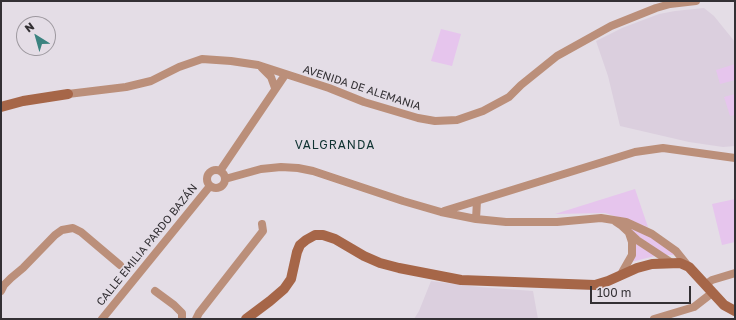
<!DOCTYPE html>
<html>
<head>
<meta charset="utf-8">
<style>
	body { margin:0 }
	#map { position:relative; width:736px; height:320px; overflow:hidden; background:#e4dde6; font-family:"Golos Text",sans-serif }
	canvas { display:block }
	.frame { position:absolute; inset:0; border:2px solid #333034; pointer-events:none }
	.north { position:absolute; left:16px; top:16px; width:40px; height:40px; box-sizing:border-box; background:#e4dde6; border:1px solid #9d989f; border-radius:50%; rotate:323deg; font-size:11px; font-weight:700; line-height:16px; text-align:center; color:#333034 }
	.north::after { content:''; display:block; margin:auto; width:14px; height:18px; background:#3b8380; clip-path:polygon(50% 0,100% 100%,50% 72%,0 100%) }
	.scale { position:absolute; left:590px; top:286px; width:101px; height:18px; box-sizing:border-box; border:2px solid #333034; border-top:0; padding-left:5px; font-size:12px; line-height:14px; white-space:nowrap; color:#333034; -webkit-text-stroke:3px #e4dde6; paint-order:stroke }
</style>
</head>
<body>
<div id="map">
<canvas width="736" height="320"></canvas>
<div class="frame"></div>
<div class="north">N</div>
<div class="scale">100 m</div>
</div>
<script>
const ctx = document.querySelector('canvas').getContext('2d');
ctx.lineJoin = 'round';
function paint(path, color) {
  ctx.fillStyle = color;
  ctx.fill(path, 'evenodd');
}
function poly(rows) {
  const path = new Path2D();
  for (const r of rows) {
    if (r.length === 3) {
      path.moveTo(r[0] + r[2], r[1]);
      path.arc(r[0], r[1], r[2], 0, 2 * Math.PI);
      continue;
    }
    path.moveTo(r[0], r[1]);
    for (let i = 2; i < r.length; i += 2) path.lineTo(r[i], r[i + 1]);
  }
  return path;
}
function strokePath(path, color, width, dash) {
  ctx.strokeStyle = color;
  ctx.lineWidth = width;
  ctx.lineCap = dash ? 'butt' : 'round';
  ctx.setLineDash(dash || []);
  ctx.stroke(path);
}
function label(font, color, halo, rows, align = 'center') {
  ctx.font = font + ' "Golos Text",sans-serif';
  ctx.lineWidth = 3;
  ctx.setLineDash([]);
  ctx.textBaseline = 'middle';
  ctx.strokeStyle = halo;
  ctx.fillStyle = color;
  for (const [text, x, y, turn = 0] of rows) {
    ctx.save();
    ctx.translate(x, y);
    ctx.rotate((+turn || 0) * Math.PI / 180);
    ctx.textAlign = isNaN(turn) ? turn : align;
    if (halo) ctx.strokeText(text, 0, 0);
    ctx.fillText(text, 0, 0);
    ctx.restore();
  }
}
paint(poly([
	[704,8,714,16,735,42,735,146,723,147,689,142,620,126,608,76,596,41,622,28,659,14,675,11],
	[431,281,479,287,533,291,538,319,414,319,419,311]
]), '#dbcfde');
paint(poly([
	[441,29,461,34,452,66,431,61],
	[735,64,735,80,720,84,716,70],
	[735,94,735,115,730,116,724,97],
	[635,189,648,227,605,213,555,214],
	[735,199,735,242,722,245,712,204],
	[621,223,651,237,676,255,663,255],
	[634,241,655,256,631,262]
]), '#e6c5ed');
strokePath(poly([
	[262,68,271,77,275,88],
	[68,94,126,87,151,81,179,67,202,59,231,61,258,65,329,88,364,102,418,118,435,121,457,120,483,111,509,97,521,85,557,56,611,26,656,8,670,4,696,1],
	[216,179,9],
	[220,171,285,75],
	[225,179,261,169,281,167,298,168,313,171,403,201,441,212,476,219,506,222,557,222,601,218,626,222,652,234,676,251,688,266],
	[444,211,635,152,663,148,735,158],
	[476,219,477,201],
	[616,222,622,226,637,240,672,263],
	[620,276,632,255,632,242,629,233],
	[705,285,712,280,735,273],
	[1,291,4,285,11,278,23,268,55,235,62,230,73,228,81,232,120,265],
	[155,291,174,305,182,313,182,319],
	[102,319,210,186],
	[196,319,199,313,263,231,262,224],
	[654,319,694,307,712,293]
]), '#bb8f7a', 8);
strokePath(poly([
	[1,107,23,101,68,94],
	[246,319,270,301,284,289,291,279,297,252,300,245,306,240,315,235,323,235,335,239,364,256,380,263,399,268,461,280,595,285,608,281,637,268,652,264,680,263,689,267,724,305,735,311]
]), '#a66648', 10);
label('11px', '#333034', '#e4dde6', [
	["AVENIDA DE ALEMANIA",362,88,18],
	["CALLE EMILIA PARDO BAZÁN",147,245,-51]
]);
ctx.letterSpacing = '1px';
label('12px', '#103332', '#e4dde6', [
	["VALGRANDA",335,145]
]);
ctx.letterSpacing = '0px';
</script>
</body>
</html>
